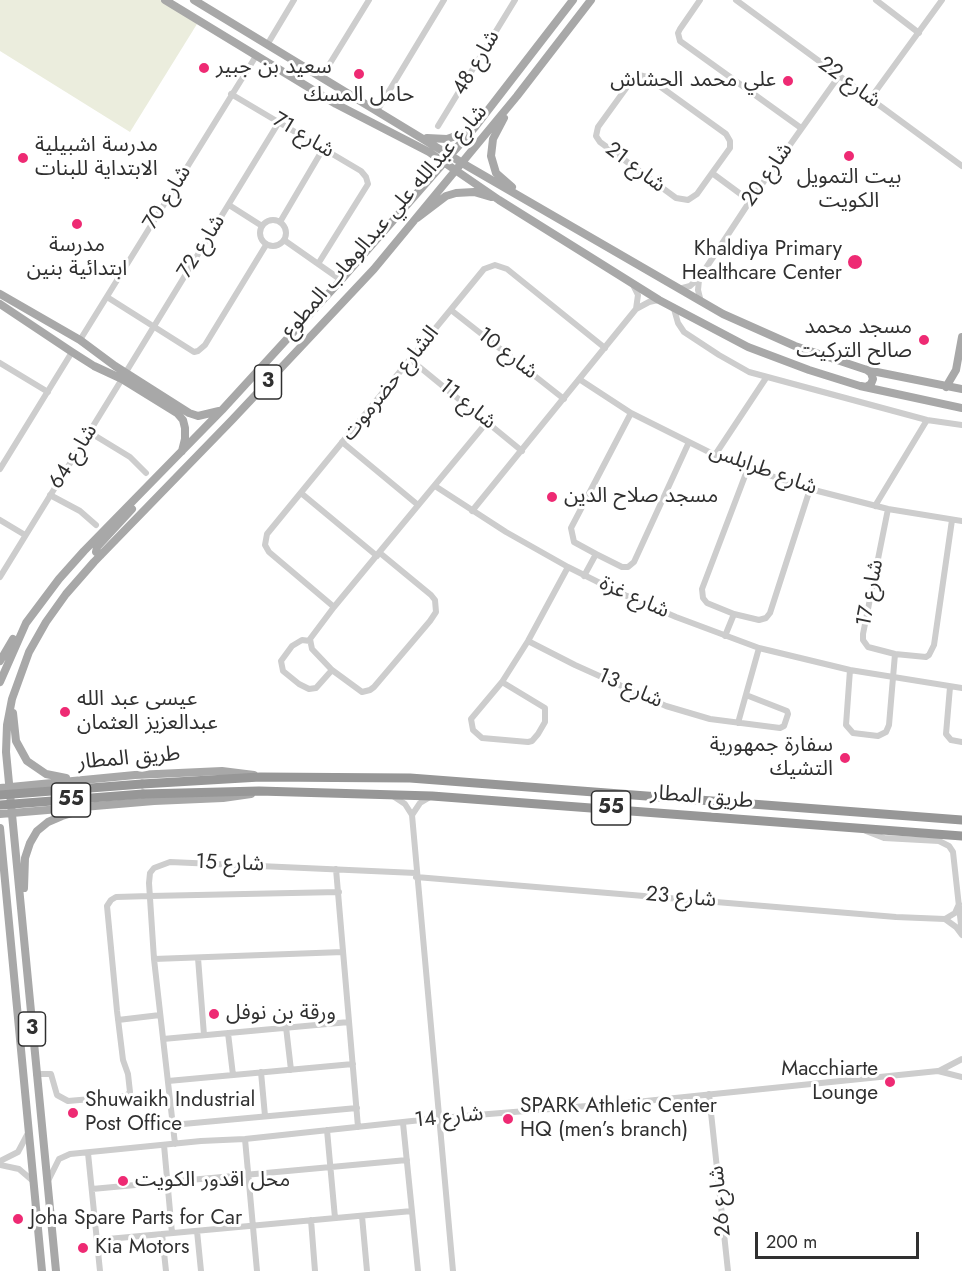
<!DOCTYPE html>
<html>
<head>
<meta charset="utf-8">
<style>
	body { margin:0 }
	#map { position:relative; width:962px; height:1271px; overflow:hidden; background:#fff; font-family:Jost,sans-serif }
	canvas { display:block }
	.scale { position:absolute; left:755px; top:1232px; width:164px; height:27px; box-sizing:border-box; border:3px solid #303030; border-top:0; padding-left:8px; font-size:18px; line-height:21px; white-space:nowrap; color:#303030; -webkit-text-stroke:4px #fff; paint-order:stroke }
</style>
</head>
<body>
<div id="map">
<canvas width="962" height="1271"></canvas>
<div class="scale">200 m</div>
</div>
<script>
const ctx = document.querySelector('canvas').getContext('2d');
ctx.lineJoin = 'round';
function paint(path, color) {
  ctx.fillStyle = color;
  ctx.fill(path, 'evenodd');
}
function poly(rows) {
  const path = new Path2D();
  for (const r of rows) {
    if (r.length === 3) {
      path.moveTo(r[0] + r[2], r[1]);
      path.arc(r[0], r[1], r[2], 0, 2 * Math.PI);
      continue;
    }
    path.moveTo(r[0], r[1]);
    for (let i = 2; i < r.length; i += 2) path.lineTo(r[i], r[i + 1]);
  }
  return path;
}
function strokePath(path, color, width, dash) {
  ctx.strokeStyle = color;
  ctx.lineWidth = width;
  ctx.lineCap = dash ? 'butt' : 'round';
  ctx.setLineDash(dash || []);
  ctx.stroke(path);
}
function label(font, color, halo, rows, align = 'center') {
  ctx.font = font + ' Jost,"Noto Sans Arabic",sans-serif';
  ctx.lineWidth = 6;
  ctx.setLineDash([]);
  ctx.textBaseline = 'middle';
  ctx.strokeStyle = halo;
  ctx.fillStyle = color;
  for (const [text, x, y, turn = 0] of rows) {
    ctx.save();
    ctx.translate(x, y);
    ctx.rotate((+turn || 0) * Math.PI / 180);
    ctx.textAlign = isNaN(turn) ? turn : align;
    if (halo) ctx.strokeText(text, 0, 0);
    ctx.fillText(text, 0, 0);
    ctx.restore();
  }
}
paint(poly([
	[0,0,160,0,197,24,130,132,0,51]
]), '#ebeddd');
strokePath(poly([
	[700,0,680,29,678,33,680,41,801,128],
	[736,0,962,166],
	[876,0,919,33],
	[267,45,294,0],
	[639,75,647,77,726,134,730,141,730,148,712,173,697,194,688,200,676,198,600,142,596,136,598,127,632,80,639,75],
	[321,78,369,0],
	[231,94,361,171,366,177,368,184,318,264],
	[870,99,942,0],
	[377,111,444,0],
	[438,126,515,0],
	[712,173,750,201],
	[229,205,262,226],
	[273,233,13],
	[280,222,323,149],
	[284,240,341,280],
	[699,280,698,290,701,302],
	[633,285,638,295,636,309],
	[679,289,690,286,700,277,750,201,839,76],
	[107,297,194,352,198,351,205,345,266,245],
	[674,309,678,323,684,332,719,355,749,372,927,420,962,425],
	[451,310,564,399],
	[80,340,256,56],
	[411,360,522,451],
	[0,363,48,392],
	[126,372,279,122],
	[579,379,631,413,715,455,748,468,810,489,888,509,962,521],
	[631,413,571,528,574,542,596,554,622,567,628,567,634,562,689,442],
	[89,432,130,457,146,473],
	[342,442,418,505],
	[715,455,766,378],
	[748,468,702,589,703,598,707,603,734,614,759,620,766,618,770,613,810,489],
	[0,469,72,352],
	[435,486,506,532,568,567,620,593,676,617,759,648,850,670,962,688],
	[301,493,377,556],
	[50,495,80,511,96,525],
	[875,506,927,420],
	[888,509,863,634,863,640,868,647,895,654,926,657,929,655,934,645,952,520],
	[472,511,636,309,649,302,658,300],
	[0,520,25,535],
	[380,553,431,595,435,600,436,612,430,621,374,687,370,690,362,692,332,670,312,649,310,639,334,607,487,422],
	[584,576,596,554],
	[0,577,122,379],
	[334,607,269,552,265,545,267,534,484,269,495,265,507,269,605,348],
	[725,636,734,614],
	[310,641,302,640,292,646,281,661,283,671,299,684,309,689,316,688,332,670],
	[528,641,575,665,666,706,710,719,780,728,784,726,788,714,787,711,746,695],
	[850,670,846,725,853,733,878,736,886,732,889,725,895,654],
	[502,682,545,708,545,722,538,734,532,741,528,742,482,738,473,730,471,719,502,682,528,641,568,567],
	[950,687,946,734,951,740,962,742],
	[738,723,759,648],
	[393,796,405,804,412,815,453,1271],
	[412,815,420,803,430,797],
	[866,831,884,838,939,841,949,846,953,852,962,934],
	[336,869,358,1127],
	[416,877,896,917,945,919,955,913,959,904],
	[945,919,956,927,962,935],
	[198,958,204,1035],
	[154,959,343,952],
	[118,1020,160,1015],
	[286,1027,291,1070],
	[228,1033,233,1075],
	[163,1039,349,1022],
	[939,1071,962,1059],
	[261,1072,265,1116],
	[36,1074,51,1074,57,1095,68,1101,126,1096,130,1092,128,1074,123,1060,117,1011,107,906,111,900,116,897,150,896,339,892],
	[168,1081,353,1064],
	[709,1094,728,1271],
	[403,1123,418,1271],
	[172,1125,357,1108],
	[327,1130,335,1218],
	[245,1139,257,1271],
	[175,1144,154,959,149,883,150,873,154,868,170,862,416,873],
	[164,1145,172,1233],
	[88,1153,100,1271],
	[0,1161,18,1152,27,1135],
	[0,1165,19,1169,33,1181],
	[49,1179,59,1159,70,1154,201,1141,245,1139,440,1118,636,1102,938,1071,962,1077],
	[92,1189,407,1160],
	[362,1216,367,1271],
	[311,1220,315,1271],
	[197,1231,201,1271],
	[162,1234,166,1271],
	[97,1240,412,1211]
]), '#cdcdcd', 6);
strokePath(poly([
	[165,0,336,104,429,152,499,200,659,300,748,347,809,370,860,386,962,408],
	[194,0,469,167,723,314,795,346,867,370,962,389],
	[504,118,493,139,491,156,496,173,512,187],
	[427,138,447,139,470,131],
	[417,218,446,196,456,193,474,192,491,197],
	[0,294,80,340,115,366,189,413,198,416,219,411],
	[0,304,72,352,94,366,122,379,177,413,183,420,185,428,185,439,182,451],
	[861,386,866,387,871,384,873,379,871,373,867,370],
	[946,387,956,370,962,337],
	[101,555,96,552,97,547,132,509],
	[0,661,13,639],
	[0,682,26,623,59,579,84,551,222,410,341,280,475,127,573,0],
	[13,713,16,741,27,761,46,774,66,778],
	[0,788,135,775,222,771,254,775],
	[0,814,154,801,223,798,251,794],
	[0,828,42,1271],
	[24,888,25,858,30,843,37,831,48,822,62,816,79,811],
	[56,1271,6,752,7,725,12,699,29,652,46,622,66,594,94,562,232,420,374,269,517,96,591,0]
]), '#a8a8a8', 8);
strokePath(poly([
	[142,784,260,777,410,778,962,820],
	[143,794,259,791,432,796,962,836]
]), '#979797', 9);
strokePath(poly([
	[0,795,142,784],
	[0,805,143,794]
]), '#979797', 9);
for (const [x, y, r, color] of [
	[204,68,6,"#ee2a73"],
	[359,74,6,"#ee2a73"],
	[788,81,6,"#ee2a73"],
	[849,156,6,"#ee2a73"],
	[23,158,6,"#ee2a73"],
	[77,224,6,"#ee2a73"],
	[855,262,8,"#ee2a73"],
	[924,340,6,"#ee2a73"],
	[552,497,6,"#ee2a73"],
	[65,712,6,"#ee2a73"],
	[845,758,6,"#ee2a73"],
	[214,1014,6,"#ee2a73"],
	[890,1082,6,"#ee2a73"],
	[73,1113,6,"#ee2a73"],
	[508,1119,6,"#ee2a73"],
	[123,1181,6,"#ee2a73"],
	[18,1219,6,"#ee2a73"],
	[83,1248,6,"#ee2a73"]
]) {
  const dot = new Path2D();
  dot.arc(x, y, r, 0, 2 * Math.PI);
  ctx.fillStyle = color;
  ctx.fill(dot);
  strokePath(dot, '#fff', 2);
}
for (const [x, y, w] of [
	[268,382,27],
	[71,800,39],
	[611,808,39],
	[32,1029,27]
]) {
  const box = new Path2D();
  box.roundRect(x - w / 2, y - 17, w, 34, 4.5);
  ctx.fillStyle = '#fff';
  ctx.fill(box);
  strokePath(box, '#303030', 1.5);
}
label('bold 20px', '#303030', null, [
	["3",268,382],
	["55",71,800],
	["55",611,808],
	["3",32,1029]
]);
label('21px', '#303030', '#fff', [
	["شارع 48",477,63,-59],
	["شارع 22",849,83,36],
	["شارع 71",303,136,31],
	["شارع 21",635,168,37],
	["شارع 20",768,175,-55],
	["شارع 70",168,198,-58],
	["شارع عبدالله علي عبدالوهاب المطوع",385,222,-49],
	["شارع 72",202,247,-58],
	["شارع 10",507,354,38],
	["الشارع حضرموت",391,384,-51],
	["شارع 11",467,405,39],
	["شارع 64",74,457,-58],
	["شارع طرابلس",763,470,20],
	["شارع 17",871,593,-79],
	["شارع غزة",634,598,24],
	["شارع 13",630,689,24],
	["طريق المطار",129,759,-5],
	["طريق المطار",702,798,5],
	["شارع 15",230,864,2],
	["شارع 23",681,898,5],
	["شارع 14",449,1118,-6],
	["شارع 26",721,1201,-96]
]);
label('21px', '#303030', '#fff', [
	["سعيد بن جبير",216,68],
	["علي محمد الحشاش",776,81,"right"],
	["حامل المسك",359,96,"center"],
	["مدرسة اشبيلية",35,146],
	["الابتداية للبنات",35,170],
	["بيت التمويل",849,178,"center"],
	["الكويت",849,202,"center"],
	["مدرسة",77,246,"center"],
	["ابتدائية بنين",77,270,"center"],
	["Khaldiya Primary",842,250,"right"],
	["Healthcare Center",842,274,"right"],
	["مسجد محمد",912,328,"right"],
	["صالح التركيت",912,352,"right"],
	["مسجد صلاح الدين",564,497],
	["عيسى عبد الله",77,700],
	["عبدالعزيز العثمان",77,724],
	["سفارة جمهورية",833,746,"right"],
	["التشيك",833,770,"right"],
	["ورقة بن نوفل",226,1014],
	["Macchiarte",878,1070,"right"],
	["Lounge",878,1094,"right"],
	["Shuwaikh Industrial",85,1101],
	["Post Office",85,1125],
	["SPARK Athletic Center",520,1107],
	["HQ (men’s branch)",520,1131],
	["محل اقدور الكويت",135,1181],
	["Joha Spare Parts for Car",30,1219],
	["Kia Motors",95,1248]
], 'left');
</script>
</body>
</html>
